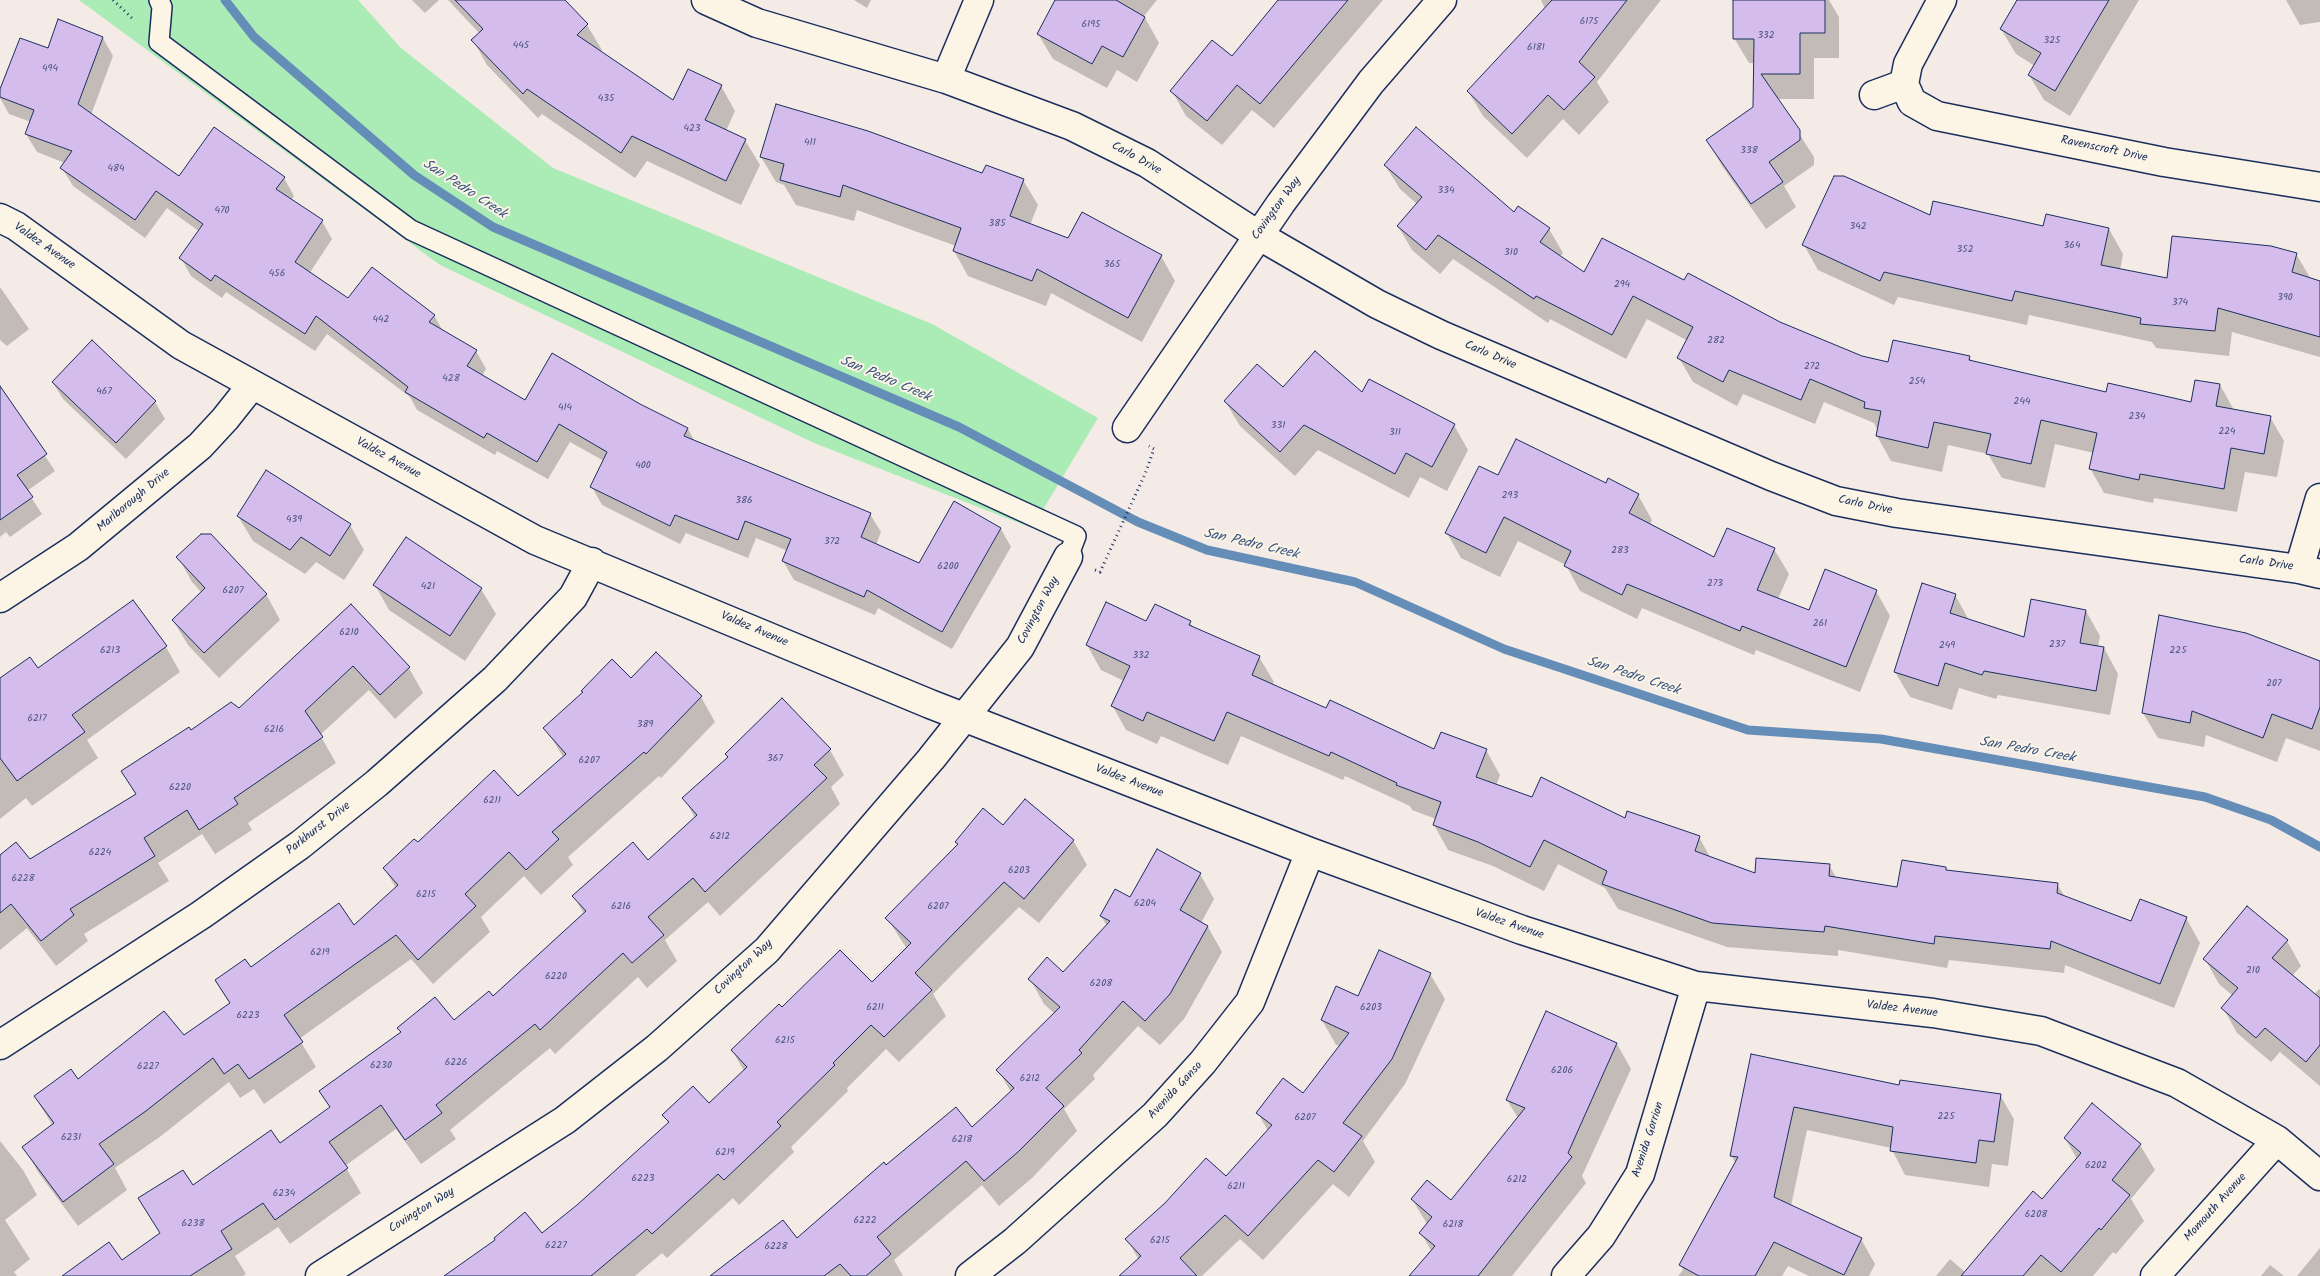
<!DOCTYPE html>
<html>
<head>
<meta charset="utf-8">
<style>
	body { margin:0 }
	canvas { display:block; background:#f4eae6 }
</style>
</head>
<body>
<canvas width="2320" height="1276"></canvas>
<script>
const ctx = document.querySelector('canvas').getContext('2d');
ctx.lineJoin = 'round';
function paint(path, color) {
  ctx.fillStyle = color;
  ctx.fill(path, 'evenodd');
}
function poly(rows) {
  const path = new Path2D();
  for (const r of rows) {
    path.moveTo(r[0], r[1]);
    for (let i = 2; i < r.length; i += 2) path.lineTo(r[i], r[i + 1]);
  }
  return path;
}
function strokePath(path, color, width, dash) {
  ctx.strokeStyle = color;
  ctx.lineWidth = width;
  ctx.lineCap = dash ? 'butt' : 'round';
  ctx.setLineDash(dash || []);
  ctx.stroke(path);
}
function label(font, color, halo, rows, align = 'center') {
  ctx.font = font + ' Kalam,sans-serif';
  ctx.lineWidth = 4;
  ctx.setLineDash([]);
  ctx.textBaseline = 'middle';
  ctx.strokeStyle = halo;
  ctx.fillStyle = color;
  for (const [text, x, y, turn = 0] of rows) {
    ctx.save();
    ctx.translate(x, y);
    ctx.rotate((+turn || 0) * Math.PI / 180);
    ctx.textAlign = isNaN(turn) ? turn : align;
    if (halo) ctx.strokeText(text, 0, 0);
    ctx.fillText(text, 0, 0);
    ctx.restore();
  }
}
paint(poly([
	[79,0,358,0,401,48,553,168,932,324,1098,418,1032,528,814,443,440,265]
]), '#abecb6');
paint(poly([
	[412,0,439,0,425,13],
	[448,0,563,0,587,25,602,50,600,52,673,102,721,86,735,111,726,131,745,140,760,165,741,205,647,161,635,178,542,114,538,118,487,65,473,40,480,34],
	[854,0,871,0,867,8],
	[1057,0,1157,0,1144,16,1159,43,1137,82,1117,70,1107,88,1053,59,1038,34],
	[1279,0,1383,0,1274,128,1252,110,1222,145,1186,116,1172,91,1232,58],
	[1541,0,1661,0,1597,82,1609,102,1579,135,1563,119,1527,158,1483,116,1468,91,1545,9],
	[1735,0,1829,0,1839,17,1839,58,1814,58,1814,99,1777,99,1814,157,1814,165,1784,186,1796,207,1766,229,1722,166,1708,141,1754,107,1755,63,1749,63,1734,38],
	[2018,0,2139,0,2070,116,2044,100,2029,75,2035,66,2016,54,2001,29],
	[2286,0,2320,0,2320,22,2300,25],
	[103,38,113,56,91,115,180,177,284,178,294,196,291,201,322,221,332,239,309,274,349,300,434,315,444,333,476,351,486,369,482,376,525,402,640,405,688,429,695,442,870,514,881,532,876,545,920,564,955,503,1001,529,1011,547,952,649,878,608,875,615,794,580,783,561,788,551,756,538,748,558,686,533,680,544,602,505,592,487,604,461,570,442,548,479,497,451,495,455,417,410,410,397,327,334,315,351,226,292,222,298,191,276,181,258,200,232,167,208,145,238,73,186,62,168,65,163,37,152,26,134,31,122,9,114,0,98,0,93,48,50],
	[761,157,983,174,1023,180,1038,205,1030,225,1068,239,1161,256,1175,281,1142,342,1051,293,1046,306,968,276,954,251,956,246,857,210,854,221,796,205,784,185,776,182],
	[1385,165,1549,229,1563,253,1560,257,1584,274,1684,282,1861,358,1889,363,1969,357,1972,362,2107,394,2192,403,2220,385,2234,410,2270,417,2284,441,2277,477,2245,472,2237,512,2154,498,2153,503,2104,493,2090,468,2094,453,2055,444,2045,488,2002,478,1988,454,1948,445,1942,472,1891,461,1877,436,1878,431,1874,423,1824,402,1815,424,1743,394,1737,406,1693,382,1679,358,1688,341,1647,319,1626,359,1550,319,1548,323,1453,259,1440,274,1412,250,1398,226,1417,204,1400,189],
	[1930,217,2044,227,2109,229,2123,254,2120,270,2168,280,2296,254,2311,279,2320,282,2320,357,2232,332,2229,356,2156,348,2152,342,2029,315,2027,325,1898,297,1894,305,1818,270,1804,245],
	[0,287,29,329,7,346,0,340],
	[92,342,155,402,165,419,126,459,63,399,53,383],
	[0,388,55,471,27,491,42,514,10,537,6,532,0,537],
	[1283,389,1362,394,1454,425,1468,450,1447,491,1420,477,1409,498,1318,450,1295,476,1240,426,1225,401],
	[1498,477,1606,485,1638,495,1652,520,1650,525,1715,558,1774,549,1789,574,1778,599,1810,612,1876,591,1890,616,1860,692,1756,650,1754,655,1642,608,1637,619,1580,591,1566,565,1518,541,1500,577,1461,558,1447,533],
	[238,516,350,525,364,550,344,580,316,562,305,574,253,541],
	[406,539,481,589,496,614,465,661,389,610,375,585],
	[178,557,266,594,280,620,219,678,188,645,173,620,202,593,192,582],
	[1955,595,1969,620,2025,639,2086,611,2100,636,2098,647,2104,648,2118,674,2110,715,1998,695,1996,699,1959,688,1952,710,1910,697,1895,672],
	[351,605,409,668,423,693,395,719,369,690,320,735,336,763,248,823,252,830,215,854,202,834,158,863,169,881,84,934,88,941,56,966,27,928,0,950,0,856,29,861,136,795,123,772,190,732,239,710],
	[1190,622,1194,629,1259,657,1274,682,1272,685,1327,709,1435,751,1486,750,1500,775,1496,786,1532,798,1699,837,1711,859,1756,874,1829,865,1837,879,1898,889,1945,868,1947,871,2057,884,2065,897,2132,923,2186,918,2200,943,2174,1008,2065,965,2064,973,1949,960,1947,968,1838,950,1838,956,1727,947,1618,909,1605,888,1558,864,1544,891,1493,866,1448,850,1434,825,1436,819,1412,810,1410,806,1345,776,1343,780,1241,736,1228,765,1161,736,1157,744,1126,730,1112,705,1124,681,1101,670,1087,645,1147,623],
	[166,647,180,672,87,740,98,758,32,806,26,798,0,819,0,680,38,670],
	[2320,662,2320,751,2286,738,2277,762,2206,735,2204,747,2158,738,2143,713],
	[631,679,701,697,715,722,661,778,659,776,568,857,573,865,541,895,524,876,481,917,490,932,433,984,411,959,299,1039,316,1067,264,1104,254,1089,240,1098,229,1082,161,1136,115,1168,127,1190,78,1226,38,1172,24,1147,53,1126,35,1097,183,1037,230,1004,216,981,354,926,396,888,384,868,418,844,518,798,564,758,545,728],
	[830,750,844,775,831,787,840,804,720,916,708,902,665,940,677,961,647,988,638,977,555,1054,550,1048,450,1130,456,1139,421,1164,396,1129,345,1166,361,1193,290,1244,278,1227,235,1256,246,1274,243,1276,64,1276,122,1262,161,1234,193,1187,280,1145,331,1109,321,1091,454,1022,493,998,584,914,574,896,648,862,695,818,684,798,729,758,726,754],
	[1004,827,1073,840,1087,865,1039,923,1019,907,933,994,946,1016,899,1062,886,1049,847,1088,848,1091,791,1147,794,1152,739,1205,733,1198,667,1258,662,1253,635,1276,446,1276,542,1235,577,1206,669,1124,664,1115,709,1105,744,1071,732,1050,782,1009,872,984,907,949,887,918,959,846,957,842],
	[1200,874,1214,899,1201,923,1208,927,1222,952,1184,1019,1160,1045,1138,1026,1093,1075,1095,1079,1064,1109,1077,1131,1032,1178,999,1206,982,1185,894,1260,903,1276,712,1276,797,1240,886,1167,972,1129,1011,1092,998,1070,1055,1014,1044,1004,1030,979,1063,974,1107,926,1101,916,1131,899],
	[2287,941,2301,966,2292,976,2314,995,2319,989,2320,990,2320,1086,2280,1052,2271,1062,2237,1033,2223,1008,2233,996,2219,984,2205,959],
	[1430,974,1445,999,1405,1084,1363,1141,1375,1162,1349,1197,1333,1184,1263,1260,1240,1239,1202,1276,1121,1276,1139,1260,1127,1239,1226,1178,1268,1131,1258,1113,1303,1095,1340,1046,1336,1045,1322,1020,1358,998],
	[1617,1044,1631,1069,1582,1176,1586,1183,1512,1276,1411,1276,1432,1252,1421,1233,1427,1224,1412,1199,1451,1201,1518,1118,1507,1100],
	[1752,1056,1900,1087,2000,1095,2014,1119,2008,1166,1992,1164,1989,1187,1905,1175,1891,1148,1807,1130,1791,1206,1861,1239,1875,1264,1869,1276,1809,1276,1788,1266,1782,1276,1678,1276,1683,1270,1680,1265,1736,1164,1731,1155],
	[2065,1138,2140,1145,2155,1170,2131,1199,2144,1221,2116,1254,2113,1252,2093,1276,1936,1276,1950,1259,1965,1272,2042,1201,2077,1159],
	[0,1141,23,1170,37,1195,5,1220,30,1259,14,1272,17,1276,0,1276],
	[2320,1248,2320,1276,2297,1276],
	[2270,1265,2284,1276,2261,1276]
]), '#0003');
strokePath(poly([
	[225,0,254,37,414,175,493,227,959,427,1138,522,1207,550,1355,582,1504,649,1748,730,1881,739,2205,797,2271,820,2320,847]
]), '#648db8', 9);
const building = poly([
	[455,0,565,0,588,24,577,35,673,100,688,69,722,85,705,120,746,139,726,181,632,136,621,153,527,89,523,94,471,40,483,29,455,0],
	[1055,0,1116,0,1145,17,1123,57,1102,46,1092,64,1037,34,1055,0],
	[1278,0,1348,0,1260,104,1237,85,1207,121,1170,91,1212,40,1232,56,1278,0],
	[1552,0,1627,0,1579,62,1595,77,1564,110,1548,95,1512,134,1467,91,1552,0],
	[1733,0,1825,0,1825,33,1800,33,1800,74,1761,74,1800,130,1800,140,1769,162,1783,182,1751,204,1706,140,1753,107,1754,39,1733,39,1733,0],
	[2017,0,2109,0,2055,91,2028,75,2041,53,2000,29,2017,0],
	[58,19,103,37,78,104,179,176,214,127,285,177,276,189,323,220,295,262,348,298,372,267,435,315,429,322,477,350,467,366,525,400,552,353,640,404,688,428,684,436,871,513,861,537,919,563,954,501,1001,528,942,632,867,590,864,597,782,561,791,539,745,521,738,540,675,515,670,526,590,487,607,452,559,424,537,462,487,433,484,438,405,392,408,387,316,316,305,334,215,275,211,281,179,258,203,224,156,191,135,220,60,168,72,151,25,134,34,110,0,97,0,89,20,38,48,48,58,19],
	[776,104,868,131,982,173,986,165,1024,179,1010,216,1068,238,1082,212,1162,255,1128,318,1037,269,1032,281,953,251,961,228,843,185,840,197,780,180,784,164,760,157,776,104],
	[1416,127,1514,212,1518,206,1550,228,1540,242,1584,272,1602,238,1684,280,1688,273,1780,322,1862,356,1888,362,1893,340,1970,356,1969,360,2106,392,2108,383,2191,402,2195,380,2220,384,2216,406,2271,416,2264,454,2231,448,2224,489,2140,474,2139,480,2089,469,2097,433,2041,420,2031,464,1986,454,1991,434,1934,422,1928,448,1876,436,1881,411,1864,408,1865,402,1810,379,1801,400,1729,370,1723,382,1677,358,1693,327,1633,296,1612,335,1536,296,1534,299,1438,235,1426,250,1397,226,1422,197,1384,165,1416,127],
	[1834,176,1844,176,1930,215,1933,201,2043,226,2046,214,2109,228,2101,265,2167,278,2172,236,2271,246,2297,253,2292,272,2320,281,2320,337,2218,308,2215,331,2140,324,2141,318,2015,291,2012,301,1884,272,1880,281,1802,245,1834,176],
	[92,340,156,401,116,443,52,382,92,340],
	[1315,351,1362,392,1369,379,1455,424,1432,467,1406,453,1395,474,1304,425,1280,452,1224,401,1257,364,1283,387,1315,351],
	[0,386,47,454,17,475,33,497,0,520,0,386],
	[1516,439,1606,483,1608,478,1639,494,1629,513,1714,557,1727,528,1775,548,1757,590,1809,610,1825,569,1877,590,1846,667,1742,626,1740,631,1627,584,1622,595,1564,566,1571,551,1504,517,1486,553,1445,533,1479,466,1498,475,1516,439],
	[266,470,351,524,330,556,301,537,290,550,237,516,266,470],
	[201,534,211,534,267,594,204,653,172,620,205,588,176,557,201,534],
	[406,537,482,588,450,636,373,585,406,537],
	[1922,583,1956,594,1950,613,2024,637,2031,599,2086,610,2080,643,2104,647,2096,691,1984,671,1982,675,1945,663,1938,686,1894,672,1922,583],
	[133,600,167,646,72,715,85,732,17,781,0,758,0,678,30,657,38,668,133,600],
	[1106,602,1146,621,1155,604,1191,621,1189,625,1260,656,1252,675,1326,708,1330,700,1434,749,1441,732,1487,749,1476,777,1532,797,1541,777,1625,818,1627,811,1700,836,1695,851,1755,873,1756,858,1830,864,1829,876,1897,887,1902,860,1946,867,1946,870,2058,883,2057,893,2131,921,2140,899,2187,917,2160,984,2051,941,2050,949,1935,936,1934,944,1825,926,1824,932,1712,923,1602,884,1607,871,1544,840,1530,867,1478,842,1433,825,1441,802,1396,785,1397,783,1331,752,1329,756,1227,712,1214,741,1147,712,1143,721,1111,706,1130,666,1086,645,1106,602],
	[351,604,410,667,380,695,353,666,305,711,323,737,234,798,238,804,199,830,187,810,144,838,155,856,70,909,74,915,41,941,11,904,0,913,0,855,16,842,30,859,136,794,121,771,189,727,191,730,231,702,239,708,351,604],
	[2159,615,2246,633,2320,661,2320,707,2312,729,2272,714,2263,738,2192,711,2190,723,2142,713,2159,615],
	[656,652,702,696,646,754,644,752,552,832,559,839,526,870,509,852,465,894,476,906,418,960,396,935,284,1015,303,1042,249,1079,238,1064,224,1074,213,1058,146,1111,99,1144,114,1164,63,1202,22,1147,54,1123,34,1096,71,1069,78,1079,164,1011,184,1035,230,1003,215,980,245,959,251,967,339,903,354,925,398,885,383,868,414,839,418,842,494,770,518,796,566,754,543,728,583,692,581,691,612,659,631,678,656,652],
	[782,698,831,749,814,765,827,778,705,892,693,878,648,917,664,935,632,963,623,953,540,1030,535,1024,436,1105,442,1113,405,1140,381,1105,329,1142,348,1168,275,1220,263,1203,221,1231,232,1249,190,1276,62,1276,109,1242,122,1260,160,1233,138,1198,183,1170,193,1185,271,1130,280,1143,330,1107,319,1091,401,1032,397,1028,435,997,454,1020,489,991,493,996,586,911,572,896,633,842,648,860,697,815,682,798,728,757,725,754,782,698],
	[1025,799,1074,840,1024,899,1004,882,915,973,932,990,884,1037,871,1025,833,1063,835,1065,777,1122,781,1126,724,1180,718,1174,652,1234,647,1229,591,1276,444,1276,495,1240,494,1238,525,1212,542,1233,577,1205,669,1122,662,1115,693,1086,709,1103,747,1067,731,1050,779,1004,782,1007,840,950,872,982,911,943,885,918,958,844,955,842,983,808,1003,825,1025,799],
	[1157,849,1201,873,1180,910,1208,926,1170,994,1145,1021,1123,1001,1079,1050,1082,1053,1046,1088,1064,1106,1018,1152,984,1181,966,1161,877,1237,891,1254,866,1276,851,1276,840,1264,824,1276,710,1276,783,1220,797,1238,884,1162,886,1165,956,1107,972,1127,996,1105,1014,1088,996,1070,1060,1007,1028,979,1047,957,1063,972,1110,921,1100,916,1115,889,1130,897,1157,849],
	[2247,906,2288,940,2272,958,2320,998,2320,1045,2306,1062,2265,1028,2256,1038,2221,1008,2238,988,2203,959,2247,906],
	[1379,950,1431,973,1392,1059,1343,1123,1362,1136,1334,1172,1318,1160,1248,1236,1225,1215,1180,1258,1197,1276,1119,1276,1141,1256,1125,1239,1165,1203,1206,1158,1226,1176,1272,1125,1256,1113,1283,1078,1303,1093,1349,1033,1321,1020,1336,986,1358,996,1379,950],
	[1546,1011,1617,1043,1568,1153,1572,1157,1478,1276,1409,1276,1435,1246,1419,1233,1432,1217,1411,1199,1427,1180,1451,1200,1525,1108,1506,1100,1546,1011],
	[1751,1054,1899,1085,1900,1080,2001,1094,1994,1142,1979,1140,1976,1163,1890,1151,1893,1127,1794,1107,1774,1197,1862,1238,1844,1275,1774,1242,1755,1276,1699,1276,1679,1265,1738,1157,1730,1156,1751,1054],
	[2092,1103,2141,1144,2112,1180,2130,1195,2101,1230,2099,1228,2061,1272,2041,1255,2023,1276,1961,1276,2033,1191,2042,1199,2081,1153,2064,1138,2092,1103]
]);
paint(building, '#d4bdec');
strokePath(building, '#1b2f5e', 1);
const lane = poly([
	[159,0,162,7,159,42,411,230,1076,536,1068,557]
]);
const street = poly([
	[706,0,757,23,946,79,1072,126,1147,163,1258,235,1377,304,1441,335,1771,476,1836,501,1897,513,2299,569,2320,574],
	[1942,0,1908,64,1904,84,1912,102,1937,116,2164,162,2320,187],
	[946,79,979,0],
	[1874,95,1904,84],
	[0,218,16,226,181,345,535,540,930,704,1310,852,1522,930,1696,986,1933,1013,2041,1031,2177,1083,2277,1140,2320,1176],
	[1127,428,1281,203,1371,82,1442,0],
	[2299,569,2320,498],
	[0,598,78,547,200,446,225,419,252,385],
	[0,1045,201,915,300,845,377,783,495,679,573,597,592,562],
	[320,1276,565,1120,657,1048,767,950,931,759,1020,647,1068,557],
	[970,1276,1015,1241,1155,1115,1203,1062,1250,1002,1310,852],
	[1566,1276,1601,1236,1640,1174,1696,986],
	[2155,1276,2277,1140]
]);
strokePath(lane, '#1b2f5e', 22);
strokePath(street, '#1b2f5e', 31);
strokePath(poly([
	[113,0,134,20],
	[1095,570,1100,572,1145,474,1154,449,1149,446]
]), '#1b2f5e', 3, [1, 4]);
strokePath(lane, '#fcf5e5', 19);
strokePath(street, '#fcf5e5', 28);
label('10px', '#495282', null, [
	["6175",1589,22],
	["6195",1091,25],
	["332",1766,36],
	["325",2052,41],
	["445",521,46],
	["6181",1536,48],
	["494",50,69],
	["435",606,99],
	["423",692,129],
	["411",810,143],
	["338",1749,151],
	["484",116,169],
	["334",1446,191],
	["470",222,211],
	["385",997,224],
	["342",1858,227],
	["364",2072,246],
	["352",1965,250],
	["310",1511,253],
	["365",1112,265],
	["456",277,274],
	["294",1622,285],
	["390",2285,298],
	["374",2180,303],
	["442",381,320],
	["282",1716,341],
	["272",1812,367],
	["428",451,379],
	["254",1917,382],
	["467",104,392],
	["244",2022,402],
	["414",565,408],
	["234",2137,417],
	["331",1278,426],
	["224",2227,432],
	["311",1395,433],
	["400",643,466],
	["293",1510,496],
	["386",744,501],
	["439",294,520],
	["372",832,542],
	["283",1620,551],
	["6200",948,567],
	["273",1715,584],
	["421",428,587],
	["6207",233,591],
	["261",1820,624],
	["6210",349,633],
	["237",2057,645],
	["249",1947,646],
	["6213",110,651],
	["225",2178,651],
	["332",1141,656],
	["207",2274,684],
	["6217",37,719],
	["389",645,725],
	["6216",274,730],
	["367",775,759],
	["6207",589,761],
	["6220",180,788],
	["6211",492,801],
	["6212",720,837],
	["6224",100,853],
	["6203",1019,871],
	["6228",23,879],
	["6215",426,895],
	["6204",1145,904],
	["6216",621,907],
	["6207",938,907],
	["6219",320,953],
	["210",2253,971],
	["6220",556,977],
	["6208",1101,984],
	["6211",875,1008],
	["6203",1371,1008],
	["6223",248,1016],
	["6215",785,1041],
	["6226",456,1063],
	["6230",381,1066],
	["6227",148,1067],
	["6206",1562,1071],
	["6212",1030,1079],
	["225",1946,1117],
	["6207",1305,1118],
	["6231",71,1138],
	["6218",962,1140],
	["6219",725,1153],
	["6202",2096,1166],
	["6223",643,1179],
	["6212",1517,1180],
	["6211",1236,1187],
	["6234",284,1194],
	["6208",2036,1215],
	["6222",865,1221],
	["6238",193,1224],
	["6218",1453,1225],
	["6215",1160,1241],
	["6227",556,1246],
	["6228",776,1247]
]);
label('12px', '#1b2f5e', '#fcf5e5', [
	["Ravenscroft Drive",2104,150,12],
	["Carlo Drive",1136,159,29],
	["Covington Way",1277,209,-54],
	["Valdez Avenue",44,247,35],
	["Carlo Drive",1490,356,23],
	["Valdez Avenue",388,459,29],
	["Marlborough Drive",134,501,-40],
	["Carlo Drive",1865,506,12],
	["Carlo Drive",2266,564,8],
	["Covington Way",1039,611,-62],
	["Valdez Avenue",754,630,23],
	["Valdez Avenue",1129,782,21],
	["Parkhurst Drive",319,829,-38],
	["Valdez Avenue",1509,925,19],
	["Covington Way",744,968,-43],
	["Valdez Avenue",1902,1010,7],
	["Avenida Ganso",1176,1091,-47],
	["Avenida Gorrion",1649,1140,-72],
	["Momouth Avenue",2216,1208,-48],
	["Covington Way",422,1211,-32]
]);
label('italic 14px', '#3a5684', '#fcf5e5', [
	["San Pedro Creek",464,190,33],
	["San Pedro Creek",885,380,23],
	["San Pedro Creek",1251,545,13],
	["San Pedro Creek",1633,677,18],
	["San Pedro Creek",2027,751,10]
]);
</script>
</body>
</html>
